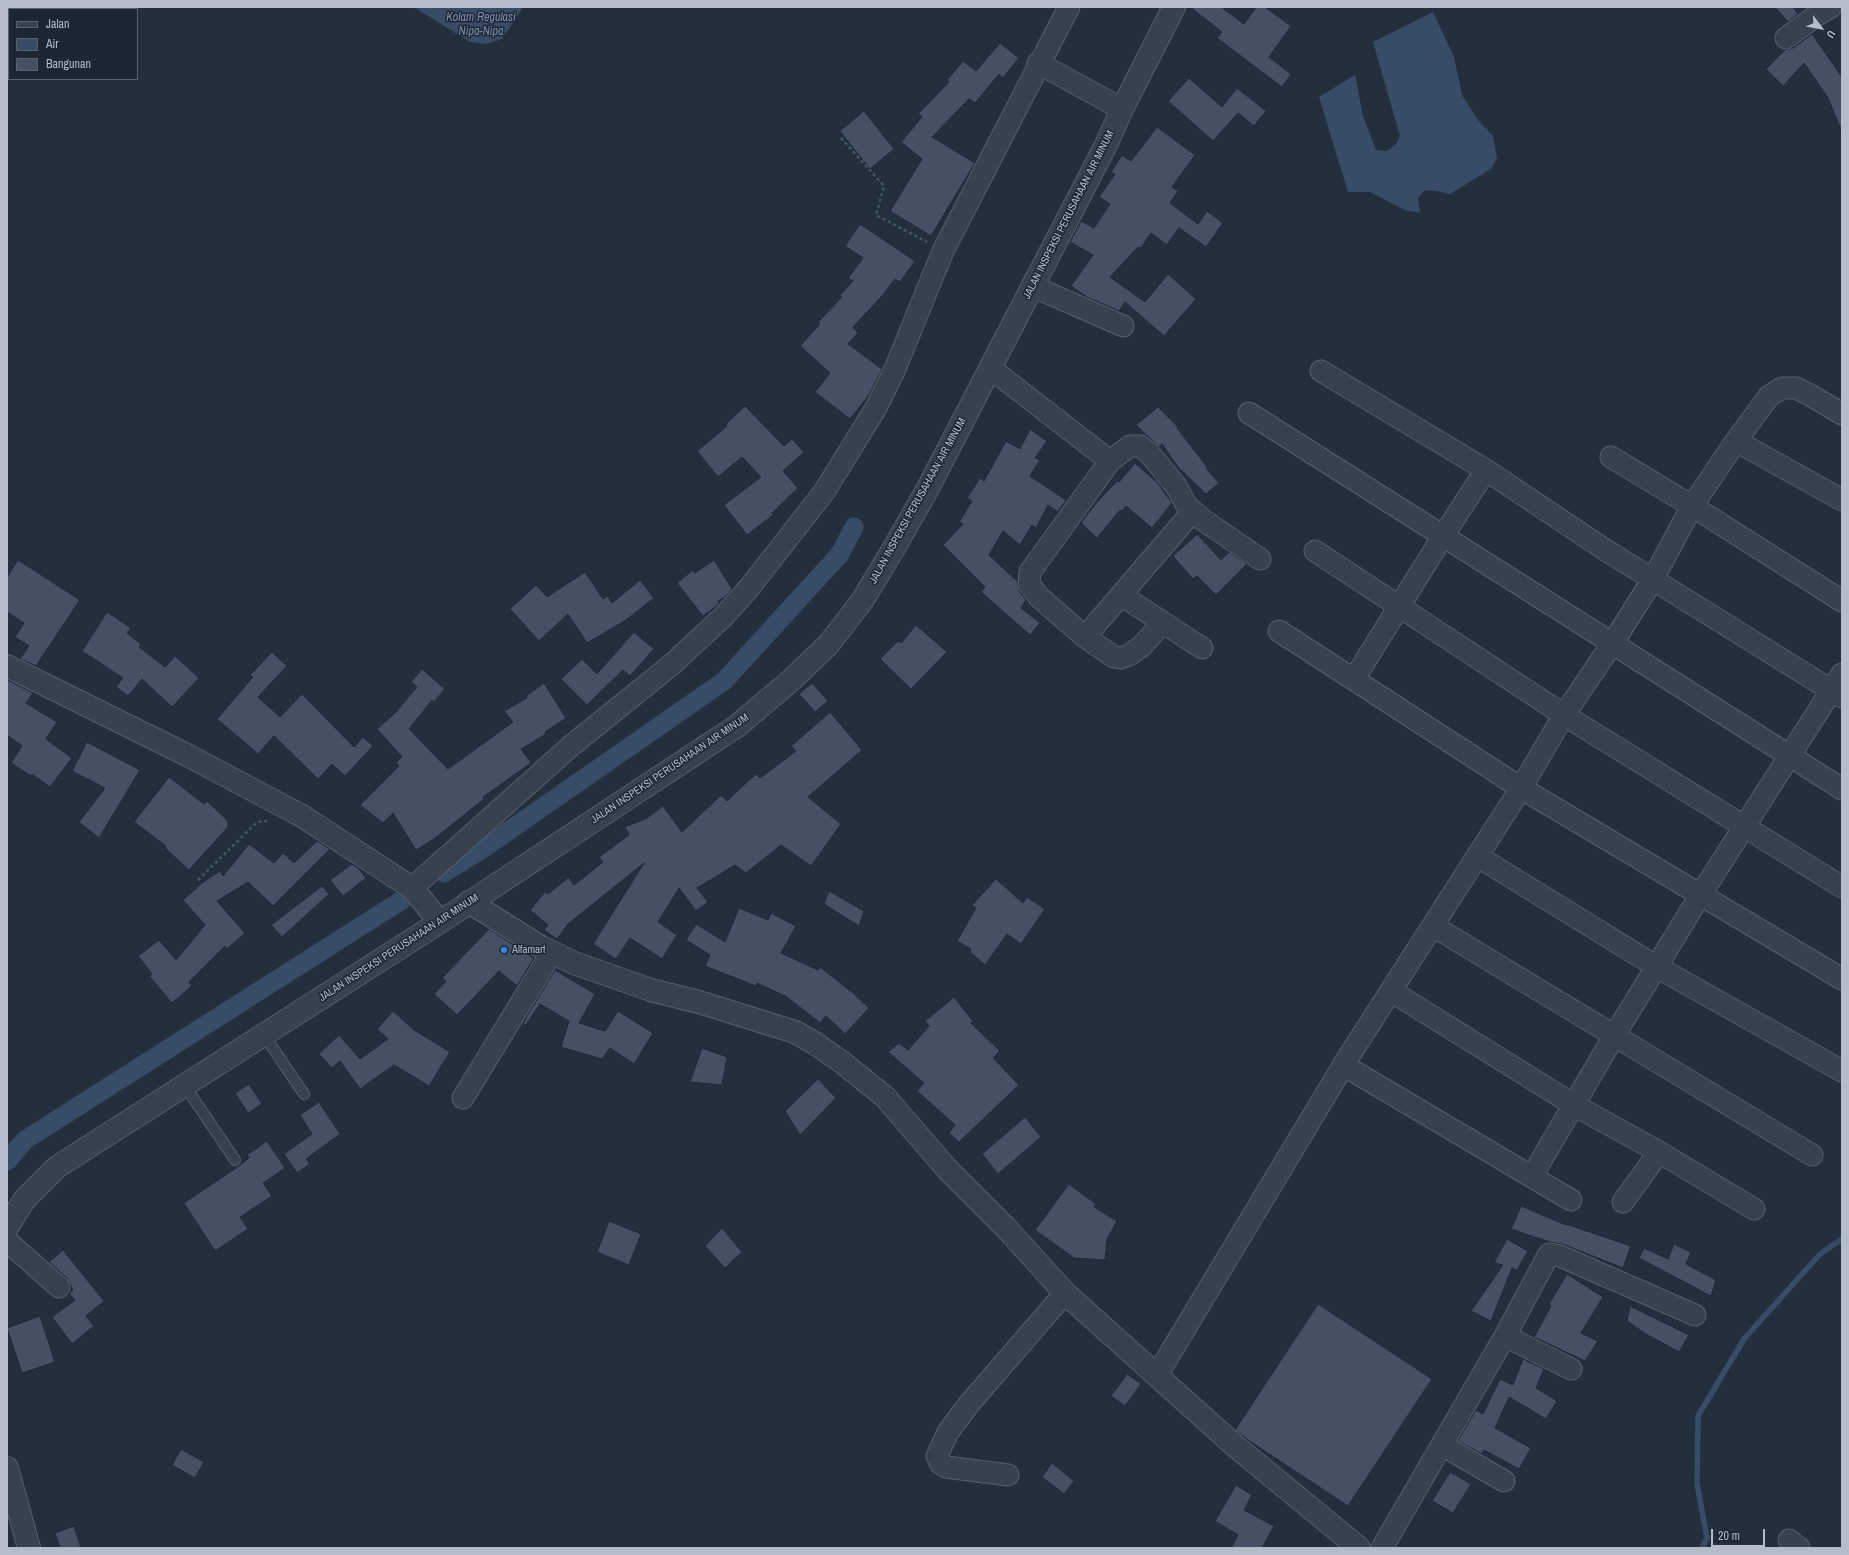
<!DOCTYPE html>
<html>
<head>
<meta charset="utf-8">
<style>
	body { margin:0 }
	#map { position:relative; width:1849px; height:1555px; overflow:hidden; background:#242f3e; font-family:"Archivo Narrow",sans-serif }
	canvas { display:block }
	.frame { position:absolute; inset:0; border:8px solid #b4bcc9; pointer-events:none }
	.legend { position:absolute; left:8px; top:8px; width:130px; height:72px; box-sizing:border-box; background:#1d2633; border:1px solid #59626f; margin:0; padding:5px 7px; list-style:none; font-size:12px; color:#b4bcc9 }
	.legend li { display:flex; align-items:center; gap:8px; height:20px }
	.legend b { width:20px; border:1px solid #59626f }
	.north { position:absolute; left:1801px; top:8px; width:40px; height:40px; -webkit-text-stroke:3px #1d2633; paint-order:stroke; rotate:122deg; font-size:11px; font-weight:700; line-height:16px; text-align:center; color:#b4bcc9 }
	.north::after { content:''; display:block; margin:auto; width:14px; height:18px; background:#b4bcc9; clip-path:polygon(50% 0,100% 100%,50% 72%,0 100%) }
	.scale { position:absolute; left:1711px; top:1529px; width:54px; height:18px; box-sizing:border-box; border:2px solid #b4bcc9; border-top:0; padding-left:5px; font-size:12px; line-height:14px; white-space:nowrap; color:#b4bcc9; -webkit-text-stroke:3px #1d2633; paint-order:stroke }
</style>
</head>
<body>
<div id="map">
<canvas width="1849" height="1555"></canvas>
<div class="frame"></div>
<ul class="legend">
<li><b style="height:5px;background:#38414e"></b>Jalan</li>
<li><b style="height:11px;background:#394c67"></b>Air</li>
<li><b style="height:11px;background:#455162"></b>Bangunan</li>
</ul>
<div class="north">U</div>
<div class="scale">20 m</div>
</div>
<script>
const ctx = document.querySelector('canvas').getContext('2d');
ctx.lineJoin = 'round';
function paint(path, color) {
  ctx.fillStyle = color;
  ctx.fill(path, 'evenodd');
}
function poly(rows) {
  const path = new Path2D();
  for (const r of rows) {
    path.moveTo(r[0], r[1]);
    for (let i = 2; i < r.length; i += 2) path.lineTo(r[i], r[i + 1]);
  }
  return path;
}
function strokePath(path, color, width, dash) {
  ctx.strokeStyle = color;
  ctx.lineWidth = width;
  ctx.lineCap = dash ? 'butt' : 'round';
  ctx.setLineDash(dash || []);
  ctx.stroke(path);
}
function label(font, color, halo, rows, align = 'center') {
  ctx.font = font + ' "Archivo Narrow",sans-serif';
  ctx.lineWidth = 3;
  ctx.setLineDash([]);
  ctx.textBaseline = 'middle';
  ctx.strokeStyle = halo;
  ctx.fillStyle = color;
  for (const [text, x, y, turn = 0] of rows) {
    ctx.save();
    ctx.translate(x, y);
    ctx.rotate((+turn || 0) * Math.PI / 180);
    ctx.textAlign = isNaN(turn) ? turn : align;
    if (halo) ctx.strokeText(text, 0, 0);
    ctx.fillText(text, 0, 0);
    ctx.restore();
  }
}
paint(poly([
	[414,7,523,7,502,39,486,44,470,42],
	[1433,12,1454,57,1462,95,1478,120,1493,136,1497,158,1491,169,1450,194,1437,191,1425,190,1418,198,1420,213,1405,210,1370,192,1348,192,1319,97,1355,75,1363,116,1376,150,1387,151,1396,144,1400,136,1373,42]
]), '#394c67');
strokePath(poly([
	[1702,1548,1707,1538,1697,1484,1698,1416,1744,1339,1820,1254,1842,1239]
]), '#394c67', 5.5);
strokePath(poly([
	[444,873,481,850,724,681,840,554,854,527],
	[7,1161,25,1140,402,900]
]), '#394c67', 19);
const building = poly([
	[1190,7,1221,7,1244,24,1256,7,1265,7,1291,26,1269,57,1291,74,1282,87,1217,38,1222,32,1190,7],
	[1775,7,1793,7,1798,14,1788,22,1775,7],
	[1812,34,1842,77,1842,132,1828,98,1804,63,1783,86,1766,69,1785,50,1793,48,1812,34],
	[1000,43,1019,58,1003,78,999,74,975,103,969,99,932,137,975,163,931,236,890,211,922,159,901,142,922,117,918,114,949,82,947,80,963,61,976,71,1000,43],
	[1189,78,1222,107,1237,88,1266,111,1254,126,1238,113,1213,141,1168,101,1189,78],
	[864,111,894,149,870,169,840,131,864,111],
	[1157,127,1195,155,1172,187,1178,191,1170,203,1198,224,1207,211,1223,223,1206,247,1179,228,1167,245,1151,233,1141,248,1138,247,1110,277,1145,302,1168,274,1196,299,1164,336,1125,302,1119,311,1087,297,1071,286,1093,255,1070,242,1081,221,1094,228,1110,204,1099,197,1115,174,1111,172,1122,155,1131,161,1157,127],
	[860,224,915,261,900,282,895,279,883,295,853,327,858,333,848,344,882,369,869,395,850,419,815,392,830,373,800,346,820,324,818,322,842,297,840,295,853,281,848,278,863,258,845,246,860,224],
	[745,406,784,446,792,439,804,452,783,471,798,488,772,513,773,515,747,535,724,505,761,477,742,457,718,477,697,451,727,426,726,424,745,406],
	[1158,407,1178,427,1177,428,1207,467,1206,468,1219,483,1206,494,1178,467,1162,444,1159,447,1136,425,1158,407],
	[1030,429,1047,441,1035,458,1040,460,1030,476,1066,500,1058,512,1048,505,1036,528,1032,525,1020,545,1003,531,989,555,1017,581,1019,591,1026,600,1021,608,1040,623,1030,635,981,592,985,587,943,545,963,524,959,522,972,501,967,498,980,478,984,481,1006,441,1020,449,1030,429],
	[1135,463,1158,483,1172,503,1152,528,1126,506,1122,511,1120,510,1097,538,1081,523,1097,502,1117,481,1119,482,1135,463],
	[1197,534,1221,560,1229,552,1247,564,1216,595,1197,576,1193,579,1173,556,1197,534],
	[18,560,80,600,36,666,20,659,29,646,15,637,24,623,7,612,7,577,18,560],
	[714,560,732,589,725,597,718,601,719,604,703,616,677,583,693,570,695,573,714,560],
	[585,572,603,599,608,596,612,603,640,580,654,598,626,620,587,643,568,614,539,641,510,609,536,585,547,597,585,572],
	[107,612,131,628,127,633,141,644,139,647,165,667,175,656,199,678,172,707,142,679,128,696,116,687,123,678,82,651,107,612],
	[916,625,947,652,911,689,880,659,898,641,901,643,916,625],
	[634,632,654,649,630,676,623,670,587,705,561,679,582,659,597,674,634,632],
	[272,652,287,666,258,697,280,717,302,694,354,747,363,737,373,746,345,776,332,764,318,779,274,736,258,754,217,719,253,677,250,675,272,652],
	[422,669,445,689,434,702,432,700,409,729,448,769,513,722,504,711,527,698,526,696,544,683,566,718,545,732,546,734,521,749,531,763,483,797,484,799,434,839,416,850,393,813,383,823,360,805,399,766,396,763,402,757,377,729,396,712,417,687,411,682,422,669],
	[7,680,33,693,26,703,57,722,46,739,72,758,50,787,32,774,31,776,11,763,22,746,7,735,7,680],
	[812,683,828,701,815,712,799,694,812,683],
	[830,712,862,750,808,797,841,824,811,866,781,845,746,873,735,865,697,888,708,902,696,911,679,888,658,922,677,935,662,959,630,938,616,959,593,944,644,863,568,924,557,939,544,930,548,925,530,910,545,892,548,894,569,877,574,885,603,862,599,857,629,835,625,827,647,818,663,806,682,832,721,795,727,801,749,780,757,774,760,778,796,751,791,746,830,712],
	[87,742,140,770,99,838,79,822,105,788,72,771,87,742],
	[169,777,204,804,207,801,228,821,228,827,189,870,165,848,166,846,134,822,169,777],
	[317,841,330,849,273,906,248,882,217,901,245,933,227,949,225,946,189,982,192,986,172,1003,149,976,152,974,138,956,159,940,176,960,205,925,183,900,202,883,220,871,223,876,249,844,274,863,283,853,294,863,317,841],
	[352,864,358,868,366,878,343,896,330,880,352,864],
	[996,879,1023,903,1027,897,1045,909,1021,944,1007,934,985,965,970,952,971,949,957,941,976,908,972,905,996,879],
	[322,886,329,894,282,937,271,925,322,886],
	[829,891,864,911,859,926,824,904,829,891],
	[739,908,768,920,771,913,796,926,781,953,818,970,820,967,853,993,869,1008,845,1034,826,1016,820,1023,787,997,757,983,756,986,705,966,710,955,686,940,696,924,725,942,739,908],
	[489,929,534,958,517,986,499,971,457,1015,434,994,446,981,442,978,489,929],
	[555,970,595,994,579,1023,605,1031,618,1011,653,1033,634,1064,610,1048,602,1059,561,1047,569,1021,540,1004,526,1025,523,1023,555,970],
	[954,997,973,1021,971,1023,1000,1051,993,1058,1019,1085,959,1142,949,1133,955,1125,917,1091,924,1083,888,1052,899,1043,908,1050,929,1026,925,1021,954,997],
	[393,1011,414,1030,450,1052,429,1086,394,1065,360,1089,340,1061,332,1068,319,1054,339,1035,360,1059,388,1039,377,1029,393,1011],
	[702,1048,727,1057,722,1085,690,1082,702,1048],
	[818,1079,836,1098,800,1135,785,1111,818,1079],
	[249,1084,262,1104,248,1113,235,1093,249,1084],
	[319,1102,340,1134,306,1159,310,1164,297,1173,284,1154,312,1134,300,1115,319,1102],
	[1025,1117,1041,1137,998,1174,982,1154,1025,1117],
	[267,1141,285,1168,263,1183,272,1196,240,1217,248,1229,215,1251,184,1203,236,1168,249,1158,247,1155,267,1141],
	[1069,1184,1096,1204,1094,1207,1117,1221,1107,1239,1105,1260,1074,1258,1035,1230,1069,1184],
	[1521,1206,1566,1225,1566,1224,1631,1246,1623,1268,1565,1245,1550,1242,1511,1229,1521,1206],
	[609,1221,641,1234,629,1265,597,1252,609,1221],
	[722,1228,742,1252,725,1268,705,1246,722,1228],
	[1507,1239,1528,1251,1517,1270,1512,1268,1491,1321,1471,1311,1503,1265,1494,1263,1507,1239],
	[1674,1244,1691,1252,1686,1264,1716,1280,1711,1296,1639,1258,1644,1248,1668,1259,1674,1244],
	[63,1250,104,1301,86,1316,94,1326,72,1344,52,1317,75,1300,69,1293,73,1290,67,1278,49,1262,63,1250],
	[1567,1274,1603,1297,1581,1333,1598,1341,1585,1361,1534,1337,1551,1306,1549,1304,1567,1274],
	[1318,1304,1432,1379,1348,1506,1248,1440,1235,1430,1318,1304],
	[1630,1306,1689,1335,1679,1352,1646,1334,1627,1321,1630,1306],
	[40,1316,55,1362,22,1373,7,1328,40,1316],
	[1523,1359,1544,1369,1536,1388,1557,1401,1546,1419,1509,1397,1495,1428,1531,1448,1519,1469,1484,1450,1482,1454,1458,1441,1476,1410,1483,1414,1500,1379,1513,1385,1523,1359],
	[1127,1374,1141,1384,1125,1406,1111,1396,1127,1374],
	[181,1449,204,1462,195,1478,172,1465,181,1449],
	[1052,1463,1074,1481,1064,1494,1042,1477,1052,1463],
	[1450,1472,1471,1484,1453,1513,1432,1501,1450,1472],
	[1236,1485,1252,1495,1244,1510,1274,1526,1262,1548,1231,1548,1238,1535,1215,1521,1236,1485],
	[74,1526,81,1548,60,1548,55,1533,74,1526]
]);
paint(building, '#455162');
strokePath(building, '#1f2835', 1);
const service = poly([
	[264,1035,304,1094],
	[185,1086,235,1160]
]);
const minor = poly([
	[1786,38,1817,15,1831,7],
	[1038,63,1122,109],
	[1032,286,1123,326],
	[990,368,1110,461],
	[1321,371,1486,470,1604,549,1842,697],
	[1249,413,1842,789],
	[1736,441,1842,500],
	[1611,457,1692,506,1842,601],
	[1315,551,1564,715,1842,887],
	[1121,595,1202,648],
	[1162,623,1142,646,1129,655,1120,658,1114,657,1085,637,1193,511],
	[1279,631,1521,788,1842,979],
	[1085,637,1039,597,1029,584,1030,572,1110,461,1130,446,1140,446,1149,453,1176,486,1187,506,1203,520,1260,559],
	[1354,679,1443,536,1486,470],
	[1477,856,1657,967,1842,1071],
	[412,888,572,745,670,666,723,617,749,588,824,492,876,408,895,369,943,251,1069,7],
	[1433,926,1812,1155],
	[1391,991,1574,1105,1659,1152,1623,1202],
	[1343,1065,1571,1200],
	[463,1098,552,952],
	[1659,1152,1754,1209],
	[1532,1176,1614,1036,1701,894,1842,674],
	[7,1241,59,1287],
	[1505,1336,1571,1369],
	[1157,1375,1349,1056,1521,788,1564,715,1612,644,1653,579,1692,506,1736,441,1769,396,1782,388,1796,388,1810,395,1842,414],
	[1442,1445,1504,1481],
	[1008,1475,946,1467,941,1464,937,1456,948,1432,969,1404,1065,1293],
	[1789,1540,1799,1548],
	[1382,1548,1505,1336,1549,1254,1560,1256,1695,1315]
]);
const tertiary = poly([
	[7,666,187,755,302,816,412,888,440,922],
	[469,902,541,947,574,963,651,990,699,1002,795,1032,816,1044,843,1063,885,1097,948,1170,1007,1229,1065,1293,1234,1445,1359,1548],
	[7,1227,25,1199,57,1167,440,922,737,726,788,683,828,645,862,601,894,548,927,490,1106,145,1122,109,1174,7],
	[7,1468,29,1548]
]);
strokePath(service, '#565f6c', 12);
strokePath(minor, '#565f6c', 23);
strokePath(tertiary, '#565f6c', 24);
strokePath(poly([
	[841,138,884,186,876,215,927,242],
	[198,880,257,822,267,821]
]), '#44595c', 2.5, [3, 3]);
strokePath(service, '#38414e', 10);
strokePath(minor, '#38414e', 21);
strokePath(tertiary, '#38414e', 22);
for (const [x, y, r, color] of [
	[504,950,4,"#3f7fe0"]
]) {
  const dot = new Path2D();
  dot.arc(x, y, r, 0, 2 * Math.PI);
  ctx.fillStyle = color;
  ctx.fill(dot);
  strokePath(dot, '#1d2633', 1.5);
}
label('11px', '#b4bcc9', '#1d2633', [
	["JALAN INSPEKSI PERUSAHAAN AIR MINUM",1069,215,-63],
	["JALAN INSPEKSI PERUSAHAAN AIR MINUM",918,501,-61],
	["JALAN INSPEKSI PERUSAHAAN AIR MINUM",670,769,-34],
	["JALAN INSPEKSI PERUSAHAAN AIR MINUM",399,948,-33]
]);
label('11px', '#b4bcc9', '#1d2633', [
	["Alfamart",512,950]
], 'left');
label('italic 12px', '#7c92b1', '#1d2633', [
	["Kolam Regulasi",481,18],
	["Nipa-Nipa",481,32]
]);
</script>
</body>
</html>
